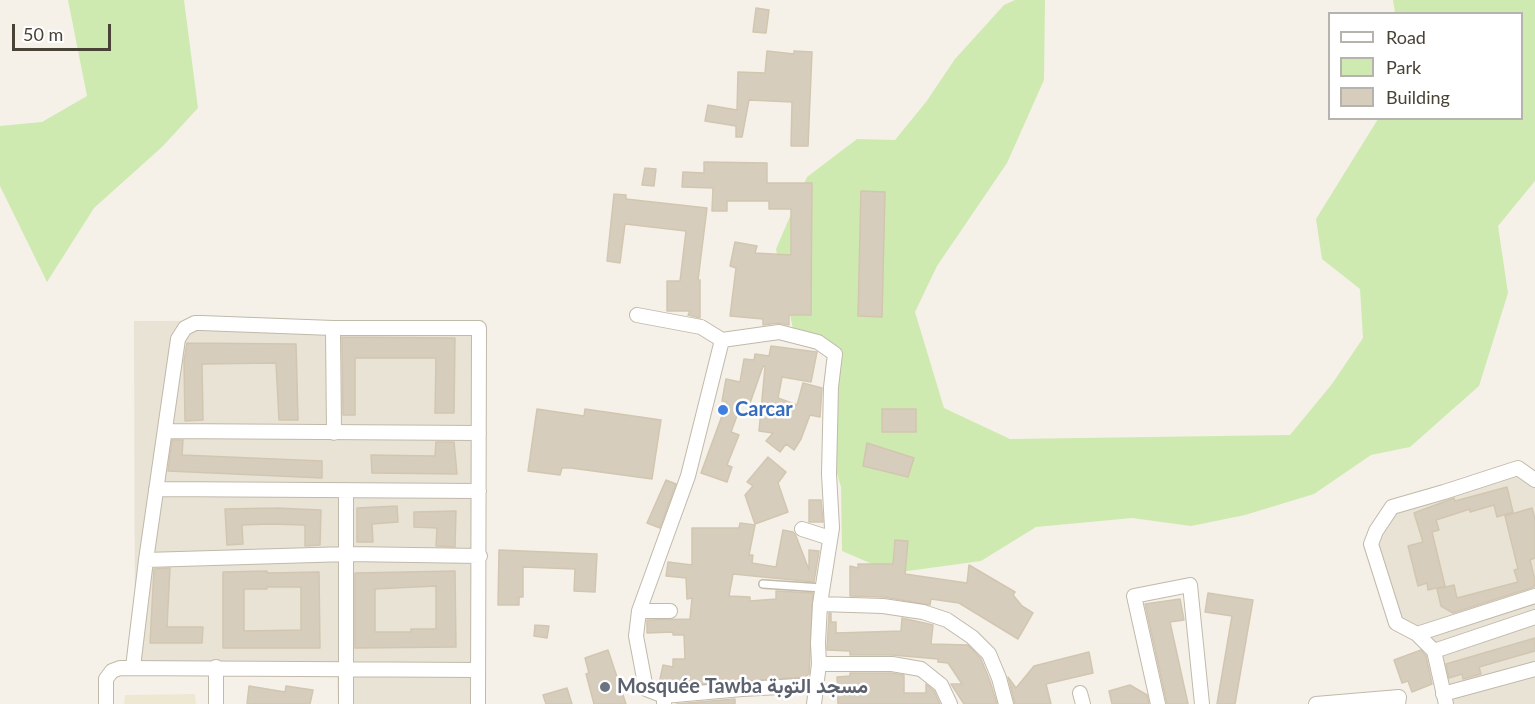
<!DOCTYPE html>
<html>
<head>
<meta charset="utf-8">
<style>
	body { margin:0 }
	#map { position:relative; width:1535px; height:704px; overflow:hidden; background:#f5f1e8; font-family:Lato,sans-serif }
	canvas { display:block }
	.legend { position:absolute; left:1328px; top:12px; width:195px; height:108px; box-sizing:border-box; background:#fff; border:2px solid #b6b3af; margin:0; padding:8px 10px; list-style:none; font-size:18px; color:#494237 }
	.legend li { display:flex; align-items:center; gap:12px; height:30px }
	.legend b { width:30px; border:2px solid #b6b3af }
	.scale { position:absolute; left:12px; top:24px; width:99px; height:27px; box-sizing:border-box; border:3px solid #494237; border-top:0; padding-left:8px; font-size:18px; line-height:21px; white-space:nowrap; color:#494237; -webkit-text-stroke:4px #fff; paint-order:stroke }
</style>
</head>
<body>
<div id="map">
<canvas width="1535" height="704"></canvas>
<ul class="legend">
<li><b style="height:8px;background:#fff"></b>Road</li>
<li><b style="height:16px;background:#ceeab0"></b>Park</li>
<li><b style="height:16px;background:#d7cdbd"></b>Building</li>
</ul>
<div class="scale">50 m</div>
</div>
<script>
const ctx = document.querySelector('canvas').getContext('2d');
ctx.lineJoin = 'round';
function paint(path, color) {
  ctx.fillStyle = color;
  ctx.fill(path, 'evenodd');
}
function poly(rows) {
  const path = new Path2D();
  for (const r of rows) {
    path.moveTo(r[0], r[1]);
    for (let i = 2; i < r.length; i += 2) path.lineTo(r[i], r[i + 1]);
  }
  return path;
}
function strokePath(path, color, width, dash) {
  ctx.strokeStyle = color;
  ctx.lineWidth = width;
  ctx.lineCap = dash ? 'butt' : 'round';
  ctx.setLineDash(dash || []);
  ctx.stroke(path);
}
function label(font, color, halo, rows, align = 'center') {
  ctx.font = font + ' Lato,Vazirmatn,sans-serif';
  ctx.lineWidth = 5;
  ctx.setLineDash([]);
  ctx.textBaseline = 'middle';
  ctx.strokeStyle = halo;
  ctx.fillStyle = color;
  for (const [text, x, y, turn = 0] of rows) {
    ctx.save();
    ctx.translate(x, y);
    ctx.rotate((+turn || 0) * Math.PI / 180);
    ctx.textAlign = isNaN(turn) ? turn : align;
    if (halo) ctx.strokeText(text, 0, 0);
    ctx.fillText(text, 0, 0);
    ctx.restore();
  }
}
paint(poly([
	[483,320,484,704,338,704,337,672,135,671,134,321],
	[1518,468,1535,480,1535,704,1446,704,1434,651,1396,623,1371,544,1392,507]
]), '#e9e3d6');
paint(poly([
	[195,694,196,704,124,704,125,695]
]), '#eee7d2');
paint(poly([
	[68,0,184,0,198,108,162,147,94,208,47,282,0,186,0,126,42,122,87,96],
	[1015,0,1045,0,1044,80,1007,163,937,266,915,312,944,408,1010,439,1290,435,1332,384,1363,338,1360,289,1322,259,1316,219,1378,119,1522,118,1522,14,1395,13,1393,0,1535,0,1535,181,1498,226,1508,293,1479,386,1410,447,1371,455,1314,494,1245,515,1191,526,1132,518,1036,527,981,561,893,573,842,551,841,487,828,443,839,358,796,343,776,249,807,177,857,139,895,140,926,102,955,59,1004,5]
]), '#ceeab0');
const building = poly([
	[756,8,769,10,766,33,753,32,756,8],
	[767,51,794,54,794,51,812,52,808,146,791,146,792,102,749,100,742,137,736,137,736,126,705,121,708,105,737,110,738,72,765,73,767,51],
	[704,162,767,163,767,183,812,183,811,315,789,315,789,325,778,323,763,325,763,319,730,316,736,268,730,266,735,242,757,246,755,253,791,255,791,209,769,209,769,201,727,201,727,211,712,211,713,188,682,187,683,172,704,173,704,162],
	[645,168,656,169,654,186,642,185,645,168],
	[861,191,885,192,882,317,858,316,861,191],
	[614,194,626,195,626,199,707,208,698,280,700,280,700,318,688,315,690,311,667,311,667,281,680,281,686,231,625,224,620,263,607,261,614,194],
	[342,337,455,338,454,413,435,413,436,358,355,358,355,415,343,415,342,337],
	[187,343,296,344,298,420,279,420,276,363,202,364,203,420,185,421,184,361,187,343],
	[771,346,817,352,811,382,782,377,778,398,797,405,803,383,822,388,820,417,810,415,801,439,794,450,786,444,780,452,766,441,773,433,759,431,765,367,763,366,749,406,741,405,731,432,739,435,727,465,732,467,727,482,701,473,727,402,722,401,726,379,740,382,744,359,754,360,755,354,769,356,771,346],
	[537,409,584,416,585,409,661,420,652,479,571,468,562,468,560,475,528,471,537,409],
	[882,409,916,409,916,432,882,432,882,409],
	[172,440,183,440,182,455,322,461,322,478,168,471,172,440],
	[436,442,454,442,457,474,372,473,371,455,435,456,436,442],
	[867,443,914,458,908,477,863,466,867,443],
	[768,457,786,472,778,483,788,512,755,524,745,495,753,486,747,482,768,457],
	[666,480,676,484,660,528,647,523,666,480],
	[1507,487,1513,512,1497,517,1494,505,1470,512,1470,509,1436,520,1439,530,1432,532,1445,586,1428,590,1427,583,1418,586,1408,546,1423,542,1414,513,1454,498,1455,501,1507,487],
	[809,500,821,500,823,522,809,522,809,500],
	[397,506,398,522,372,524,373,542,357,542,357,508,397,506],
	[276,508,321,510,320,545,305,546,305,525,270,524,242,525,243,544,227,545,225,509,276,508],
	[1532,508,1535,519,1535,558,1530,560,1535,580,1534,587,1453,613,1441,606,1437,589,1454,585,1457,598,1518,582,1514,570,1518,569,1505,516,1532,508],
	[456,511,455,547,436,546,437,528,414,527,414,512,456,511],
	[740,523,755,525,749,555,753,555,752,563,776,567,783,530,793,532,796,536,809,570,809,550,819,551,814,582,733,574,729,596,750,597,750,601,776,599,776,591,813,593,809,674,805,677,665,687,659,684,663,665,673,667,673,659,685,659,684,635,673,635,673,632,647,633,647,620,690,619,692,598,687,599,686,578,666,576,668,562,692,565,692,528,739,528,740,523],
	[895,540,908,541,905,574,967,583,969,565,1015,592,1013,595,1022,606,1033,613,1018,639,959,603,931,599,930,605,884,597,850,596,850,566,858,568,858,564,893,564,895,540],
	[499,550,597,554,595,592,574,591,575,569,523,567,523,597,519,597,519,605,498,605,499,550],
	[170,568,167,627,203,627,202,643,150,643,154,569,170,568],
	[267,571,267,573,319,572,320,648,223,648,223,572,267,571],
	[267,587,301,587,301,630,244,631,244,589,267,589,267,587],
	[455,571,456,647,355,648,355,573,455,571],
	[436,586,436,629,411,629,411,632,375,632,375,589,436,586],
	[1208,593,1253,600,1235,704,1217,704,1232,616,1205,612,1208,593],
	[1180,599,1184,620,1170,622,1188,704,1167,704,1145,604,1180,599],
	[829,613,831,613,831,622,836,622,836,633,901,631,902,618,933,625,931,644,968,645,981,659,990,681,997,704,964,704,951,684,962,684,948,663,938,662,938,659,892,655,850,655,850,651,827,650,829,613],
	[535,625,549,626,547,638,534,636,535,625],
	[1535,638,1535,651,1479,667,1481,674,1463,679,1462,674,1449,678,1446,664,1535,638],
	[608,650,626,704,594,704,586,674,589,673,585,658,608,650],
	[1421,650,1426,656,1432,684,1412,692,1408,681,1402,683,1394,660,1421,650],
	[1089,652,1093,673,1046,684,1051,704,1015,704,1008,677,1016,688,1034,666,1089,652],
	[850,673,891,673,904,675,904,693,926,693,926,684,934,691,940,704,838,704,837,677,850,676,850,673],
	[1130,685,1147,695,1149,704,1112,704,1109,691,1130,685],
	[249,686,285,692,286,686,313,690,310,704,247,704,249,686],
	[567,688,572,704,546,704,543,695,567,688],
	[735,699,735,704,676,704,735,699]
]);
paint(building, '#d7cdbd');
strokePath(building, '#d2c6b0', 1.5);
const service = poly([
	[763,584,822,588]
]);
const minor = poly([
	[637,315,701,327,722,340],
	[333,328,334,433],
	[165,431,479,433],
	[156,489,479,491],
	[802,529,830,538],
	[146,560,348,554,480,556],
	[820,604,883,606,923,612,947,620,972,637,989,654,999,678,1006,704],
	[639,611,670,611],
	[1417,634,1535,596],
	[1434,651,1535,617],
	[819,664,892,664,921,669,941,685,950,704],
	[133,667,146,560,178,339,185,328,195,323,201,323,333,328,479,328,478,704],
	[216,667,216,704],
	[1080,693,1083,704],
	[1443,694,1535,669],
	[664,696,742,689,817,685],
	[106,704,106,679,112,671,120,668,478,670],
	[346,704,346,490],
	[664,704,664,696,646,689,636,636,639,611,688,476,722,340,779,332,818,342,835,354,831,387,829,474,832,528,820,604,818,643,819,664,814,704],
	[1158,704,1134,596,1190,585,1202,704],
	[1316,704,1399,697,1398,704],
	[1446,704,1434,651,1417,634,1396,623,1371,544,1376,531,1392,507,1444,492,1518,468,1535,480]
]);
strokePath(service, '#c1b9aa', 10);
strokePath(minor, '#c1b9aa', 16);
strokePath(service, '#fff', 7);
strokePath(minor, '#fff', 14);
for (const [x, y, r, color] of [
	[723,410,6,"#3f7fe0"],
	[605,687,6,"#6b7280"]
]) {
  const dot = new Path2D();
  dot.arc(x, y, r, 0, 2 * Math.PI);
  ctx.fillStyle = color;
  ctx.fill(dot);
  strokePath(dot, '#fff', 2);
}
label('bold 20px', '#366cbe', '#fff', [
	["Carcar",735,410]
], 'left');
label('bold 20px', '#5b616d', '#fff', [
	["Mosquée Tawba مسجد التوبة",617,687]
], 'left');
</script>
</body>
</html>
